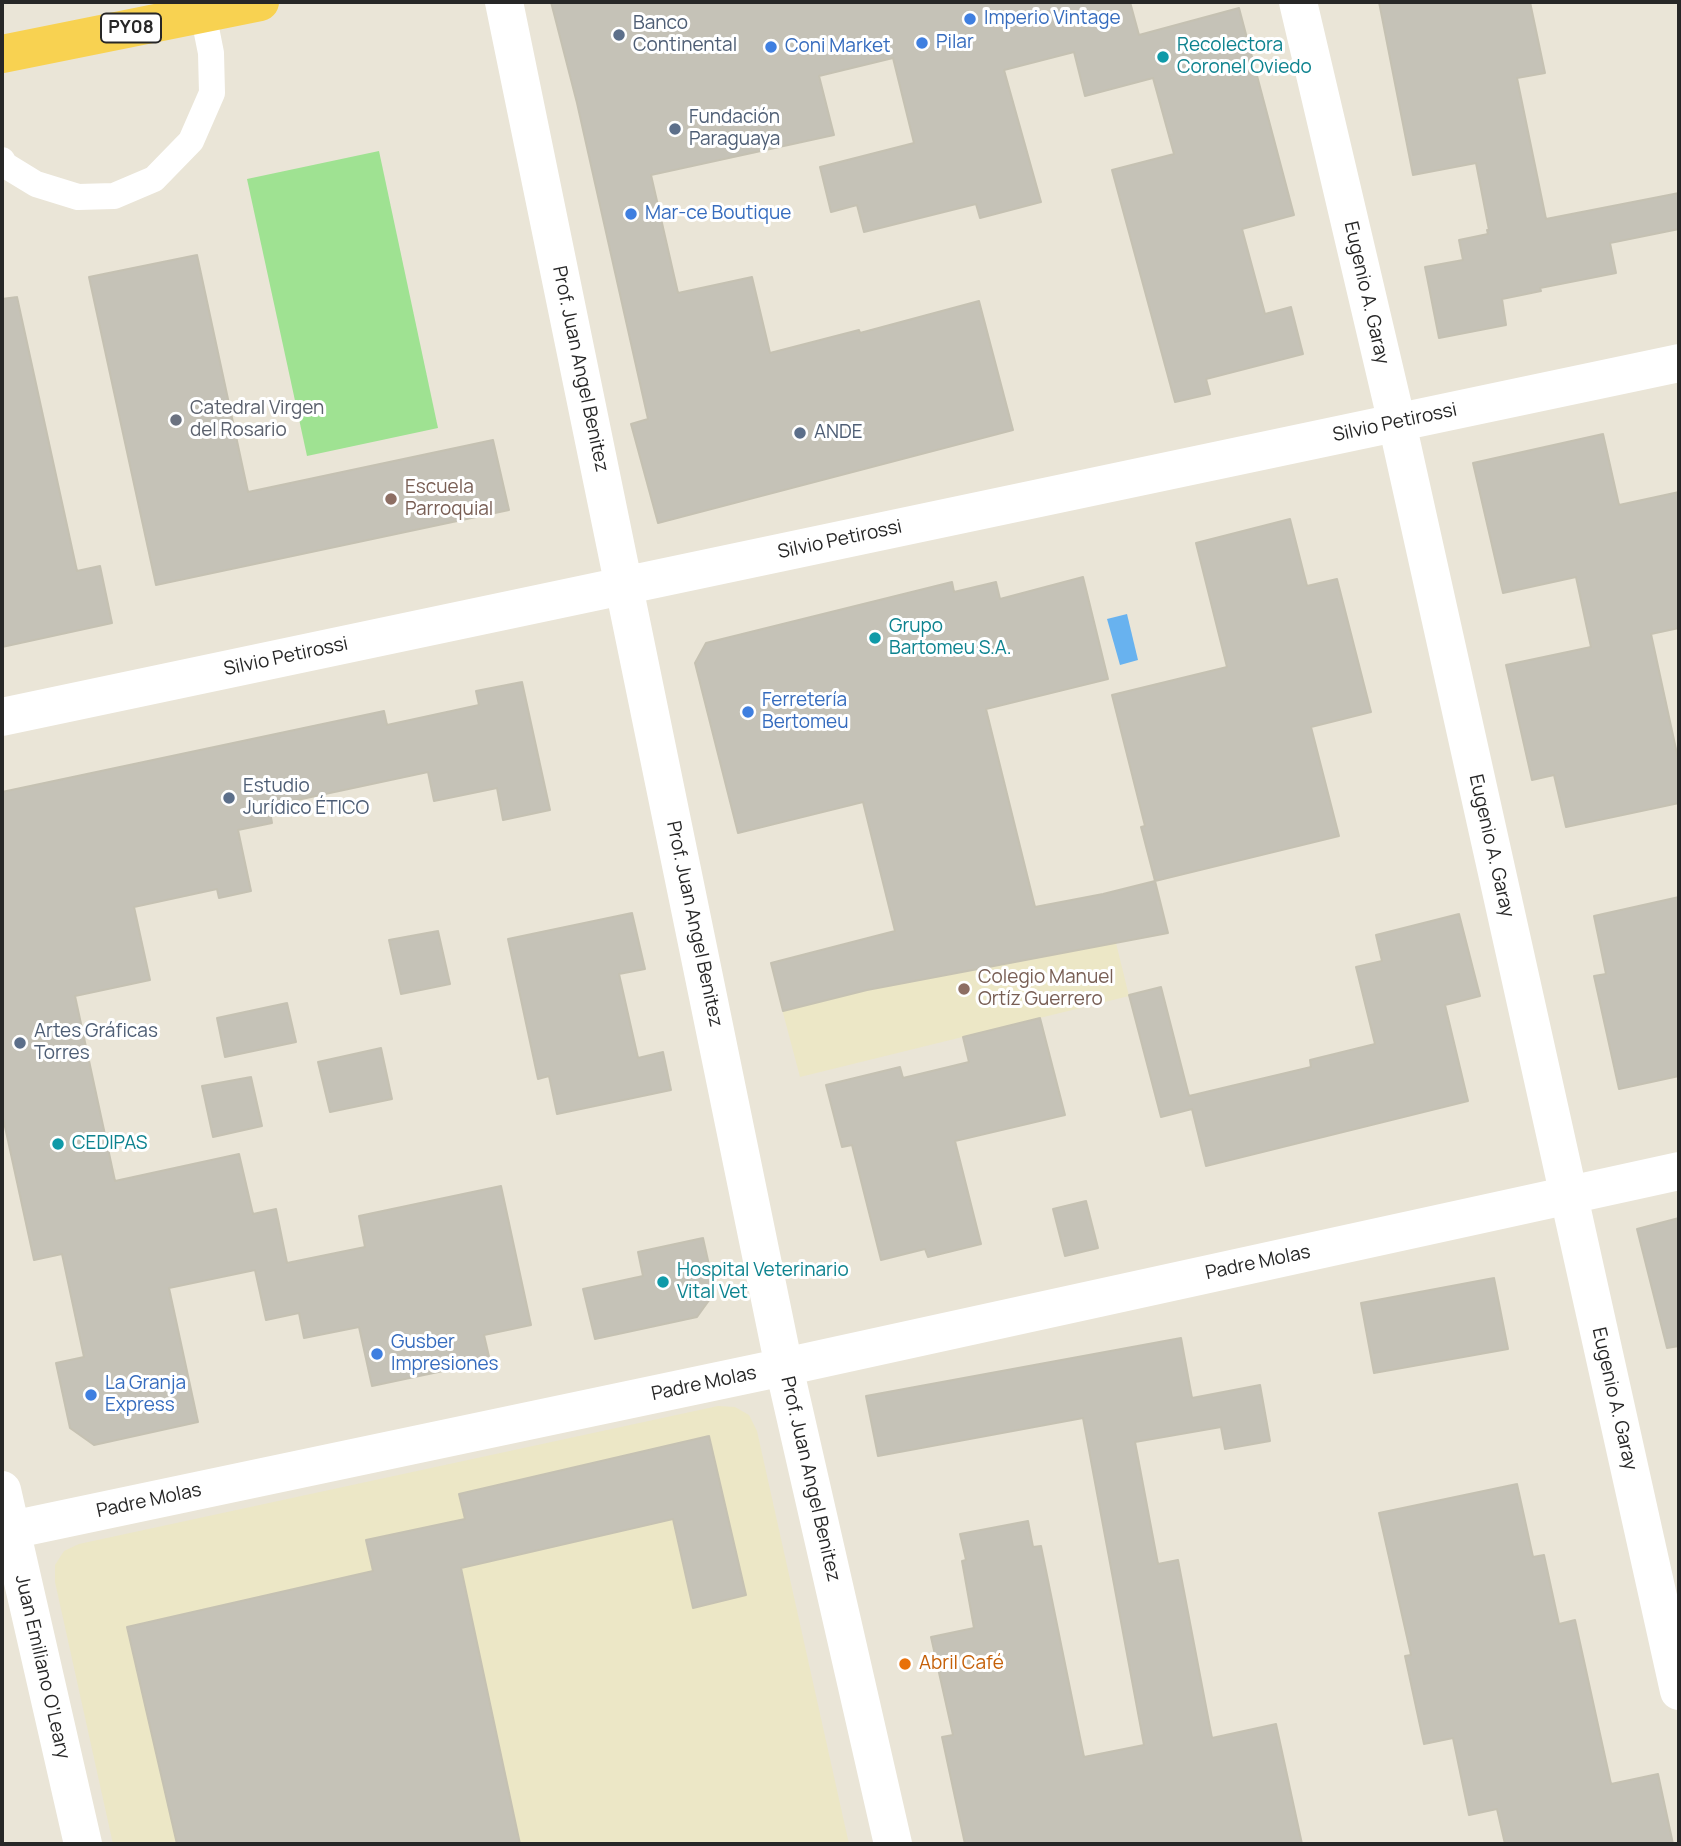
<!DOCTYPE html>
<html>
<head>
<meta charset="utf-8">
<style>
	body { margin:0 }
	#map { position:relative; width:1681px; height:1846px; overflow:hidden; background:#eae5d7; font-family:Manrope,sans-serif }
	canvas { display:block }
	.frame { position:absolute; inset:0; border:4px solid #272727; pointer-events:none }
</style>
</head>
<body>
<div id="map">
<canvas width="1681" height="1846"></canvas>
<div class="frame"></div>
</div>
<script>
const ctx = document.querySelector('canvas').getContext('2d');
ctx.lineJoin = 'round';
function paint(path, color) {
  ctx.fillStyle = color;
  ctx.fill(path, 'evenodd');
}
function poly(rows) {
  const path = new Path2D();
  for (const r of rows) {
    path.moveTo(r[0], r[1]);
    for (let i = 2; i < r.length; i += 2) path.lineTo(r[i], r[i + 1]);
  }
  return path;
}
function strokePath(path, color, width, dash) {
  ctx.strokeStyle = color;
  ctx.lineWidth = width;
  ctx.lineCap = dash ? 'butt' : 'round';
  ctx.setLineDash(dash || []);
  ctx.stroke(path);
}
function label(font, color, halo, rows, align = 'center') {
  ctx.font = font + ' Manrope,sans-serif';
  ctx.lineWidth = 6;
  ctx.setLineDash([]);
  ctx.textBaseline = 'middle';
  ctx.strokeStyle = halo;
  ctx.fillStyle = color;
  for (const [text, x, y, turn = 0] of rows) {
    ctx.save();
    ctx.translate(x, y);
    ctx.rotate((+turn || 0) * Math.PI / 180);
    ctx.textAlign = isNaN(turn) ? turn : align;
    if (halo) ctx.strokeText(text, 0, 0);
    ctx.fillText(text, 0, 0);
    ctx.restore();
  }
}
paint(poly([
	[1104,894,1129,996,800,1077,778,994,823,983,815,951,855,941],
	[718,1406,735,1407,749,1415,757,1431,849,1844,113,1844,55,1582,55,1565,64,1551,79,1544]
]), '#ece7c6');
paint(poly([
	[379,151,438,428,307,456,247,179]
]), '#9fe292');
paint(poly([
	[1127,614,1138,660,1120,665,1107,619]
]), '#68b2ef');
const building = poly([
	[551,2,1130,2,1139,35,1239,8,1294,215,1242,229,1265,314,1291,307,1303,354,1206,379,1210,394,1175,402,1112,170,1174,154,1153,78,1085,96,1074,52,1004,70,1041,202,980,218,976,204,864,232,857,205,831,212,820,167,914,143,893,58,819,76,834,135,651,175,678,293,752,277,770,353,859,330,860,333,979,301,1013,430,658,523,631,424,648,419,577,103,551,2],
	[1379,2,1530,2,1545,73,1517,78,1546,219,1679,193,1679,229,1610,243,1616,273,1540,288,1541,291,1502,299,1506,325,1439,338,1425,267,1463,260,1459,240,1488,234,1487,230,1489,230,1476,163,1413,175,1379,2],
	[197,255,248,492,493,440,509,510,156,585,89,277,197,255],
	[17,297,77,571,100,566,112,623,2,647,2,299,17,297],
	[1603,434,1619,505,1679,492,1679,628,1651,634,1679,763,1679,803,1566,827,1554,775,1532,780,1506,665,1591,647,1576,577,1503,593,1473,463,1603,434],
	[1290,519,1307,586,1337,579,1371,712,1311,727,1339,836,1155,881,1141,827,1145,826,1112,695,1227,667,1196,543,1290,519],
	[1083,577,1108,679,986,709,1035,907,1103,894,1155,881,1168,933,867,990,783,1011,771,963,895,931,863,802,738,833,695,663,706,643,952,582,954,592,996,582,1000,599,1083,577],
	[522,682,550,810,503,820,497,788,434,801,428,772,269,806,272,823,238,830,251,891,219,898,217,889,134,907,150,980,75,996,115,1181,239,1154,253,1214,276,1209,287,1263,365,1247,359,1216,501,1186,531,1325,484,1335,490,1361,372,1386,359,1327,304,1338,299,1313,266,1320,255,1270,169,1288,198,1422,94,1445,70,1428,56,1363,84,1357,62,1254,34,1260,2,1113,2,792,384,711,387,725,479,705,476,691,522,682],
	[1679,897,1679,1076,1619,1089,1594,976,1606,974,1594,916,1679,897],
	[632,913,645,969,619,974,638,1058,663,1052,671,1090,557,1114,549,1076,538,1079,508,939,632,913],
	[1459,914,1480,996,1445,1005,1468,1101,1206,1166,1192,1109,1161,1117,1129,995,1161,987,1189,1096,1311,1067,1310,1060,1375,1044,1356,967,1382,961,1376,935,1459,914],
	[438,931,450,984,401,994,389,940,438,931],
	[287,1003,296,1042,225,1057,217,1018,287,1003],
	[1040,1018,1065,1115,955,1141,981,1244,928,1257,925,1249,881,1260,852,1145,842,1147,826,1085,900,1067,903,1078,969,1062,963,1037,1040,1018],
	[381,1048,392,1099,330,1112,318,1062,381,1048],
	[251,1077,262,1126,213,1137,202,1086,251,1077],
	[1086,1201,1098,1248,1065,1256,1053,1209,1086,1201],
	[1679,1218,1679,1346,1667,1348,1637,1229,1679,1218],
	[703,1238,715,1292,697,1317,595,1339,583,1289,643,1276,638,1252,703,1238],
	[1494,1278,1508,1349,1374,1373,1361,1303,1494,1278],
	[1181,1338,1192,1398,1260,1385,1270,1441,1225,1449,1221,1427,1135,1442,1158,1564,1178,1560,1212,1738,1276,1724,1302,1844,965,1844,942,1737,953,1735,931,1637,974,1628,962,1561,966,1560,960,1534,1028,1521,1033,1547,1041,1546,1084,1757,1144,1745,1083,1418,878,1456,866,1396,1181,1338],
	[709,1436,746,1595,693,1608,673,1519,461,1568,520,1844,177,1844,127,1627,373,1571,366,1540,465,1519,459,1494,709,1436],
	[1517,1484,1533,1557,1544,1555,1559,1624,1575,1620,1611,1784,1658,1774,1673,1844,1505,1844,1497,1809,1469,1815,1453,1738,1424,1744,1405,1656,1411,1655,1379,1513,1517,1484]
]);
paint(building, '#c5c2b7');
strokePath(building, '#c5c1b2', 2);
strokePath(poly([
	[2,160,5,165,36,184,78,197,114,196,154,179,191,141,212,93,211,53,203,13]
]), '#fff', 26);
strokePath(poly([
	[504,2,784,1367,893,1844],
	[2,717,1679,363],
	[2,1490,83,1844],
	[2,1532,784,1367,1679,1171]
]), '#fff', 38);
strokePath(poly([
	[1298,2,1397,423,1679,1691]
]), '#fff', 38);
strokePath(poly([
	[2,54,260,2]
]), '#f8d251', 38);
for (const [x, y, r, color] of [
	[970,19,7,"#3f7fe0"],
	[619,35,7,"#5c6f8a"],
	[922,43,7,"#3f7fe0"],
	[771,47,7,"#3f7fe0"],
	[1163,57,7,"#0f9aa8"],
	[675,129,7,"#5c6f8a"],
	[631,214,7,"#3f7fe0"],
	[176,420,7,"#6b7280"],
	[800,433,7,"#5c6f8a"],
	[391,499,7,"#8d6e63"],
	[875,638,7,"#0f9aa8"],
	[748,712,7,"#3f7fe0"],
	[229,798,7,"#5c6f8a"],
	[964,989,7,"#8d6e63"],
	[20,1043,7,"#5c6f8a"],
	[58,1144,7,"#0f9aa8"],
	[663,1282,7,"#0f9aa8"],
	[377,1354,7,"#3f7fe0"],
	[91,1395,7,"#3f7fe0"],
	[905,1664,7,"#e8710a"]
]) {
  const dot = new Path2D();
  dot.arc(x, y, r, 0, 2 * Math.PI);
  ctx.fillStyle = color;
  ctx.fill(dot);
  strokePath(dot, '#fff', 2.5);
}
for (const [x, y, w] of [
	[131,28,60]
]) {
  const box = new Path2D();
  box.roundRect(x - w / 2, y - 14.5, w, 29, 5);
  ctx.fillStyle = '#fff';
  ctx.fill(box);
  strokePath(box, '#272727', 2);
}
label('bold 18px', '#272727', null, [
	["PY08",131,28]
]);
label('19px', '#366cbe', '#fff', [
	["Imperio Vintage",984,19],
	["Pilar",936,43],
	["Coni Market",785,47],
	["Mar-ce Boutique",645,214],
	["Ferretería",762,701],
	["Bertomeu",762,723],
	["Gusber",391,1343],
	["Impresiones",391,1365],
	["La Granja",105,1384],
	["Express",105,1406]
], 'left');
label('19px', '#4e5e75', '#fff', [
	["Banco",633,24],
	["Continental",633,46],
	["Fundación",689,118],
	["Paraguaya",689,140],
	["ANDE",814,433],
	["Estudio",243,787],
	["Jurídico ÉTICO",243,809],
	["Artes Gráficas",34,1032],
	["Torres",34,1054]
], 'left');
label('19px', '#0d838f', '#fff', [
	["Recolectora",1177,46],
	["Coronel Oviedo",1177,68],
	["Grupo",889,627],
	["Bartomeu S.A.",889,649],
	["CEDIPAS",72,1144],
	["Hospital Veterinario",677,1271],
	["Vital Vet",677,1293]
], 'left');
label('19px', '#272727', '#fff', [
	["Eugenio A. Garay",1366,293,77],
	["Prof. Juan Angel Benitez",580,369,78],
	["Silvio Petirossi",1395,423,-12],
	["Silvio Petirossi",840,540,-12],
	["Silvio Petirossi",286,657,-12],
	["Eugenio A. Garay",1491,846,77],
	["Prof. Juan Angel Benitez",694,924,78],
	["Padre Molas",1258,1263,-12],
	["Padre Molas",704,1384,-12],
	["Eugenio A. Garay",1614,1399,77],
	["Prof. Juan Angel Benitez",810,1479,77],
	["Padre Molas",149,1501,-12],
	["Juan Emiliano O'Leary",42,1667,77]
]);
label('19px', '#5b616d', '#fff', [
	["Catedral Virgen",190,409],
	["del Rosario",190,431]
], 'left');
label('19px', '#785e54', '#fff', [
	["Escuela",405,488],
	["Parroquial",405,510],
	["Colegio Manuel",978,978],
	["Ortíz Guerrero",978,1000]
], 'left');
label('19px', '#c56008', '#fff', [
	["Abril Café",919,1664]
], 'left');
</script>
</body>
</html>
